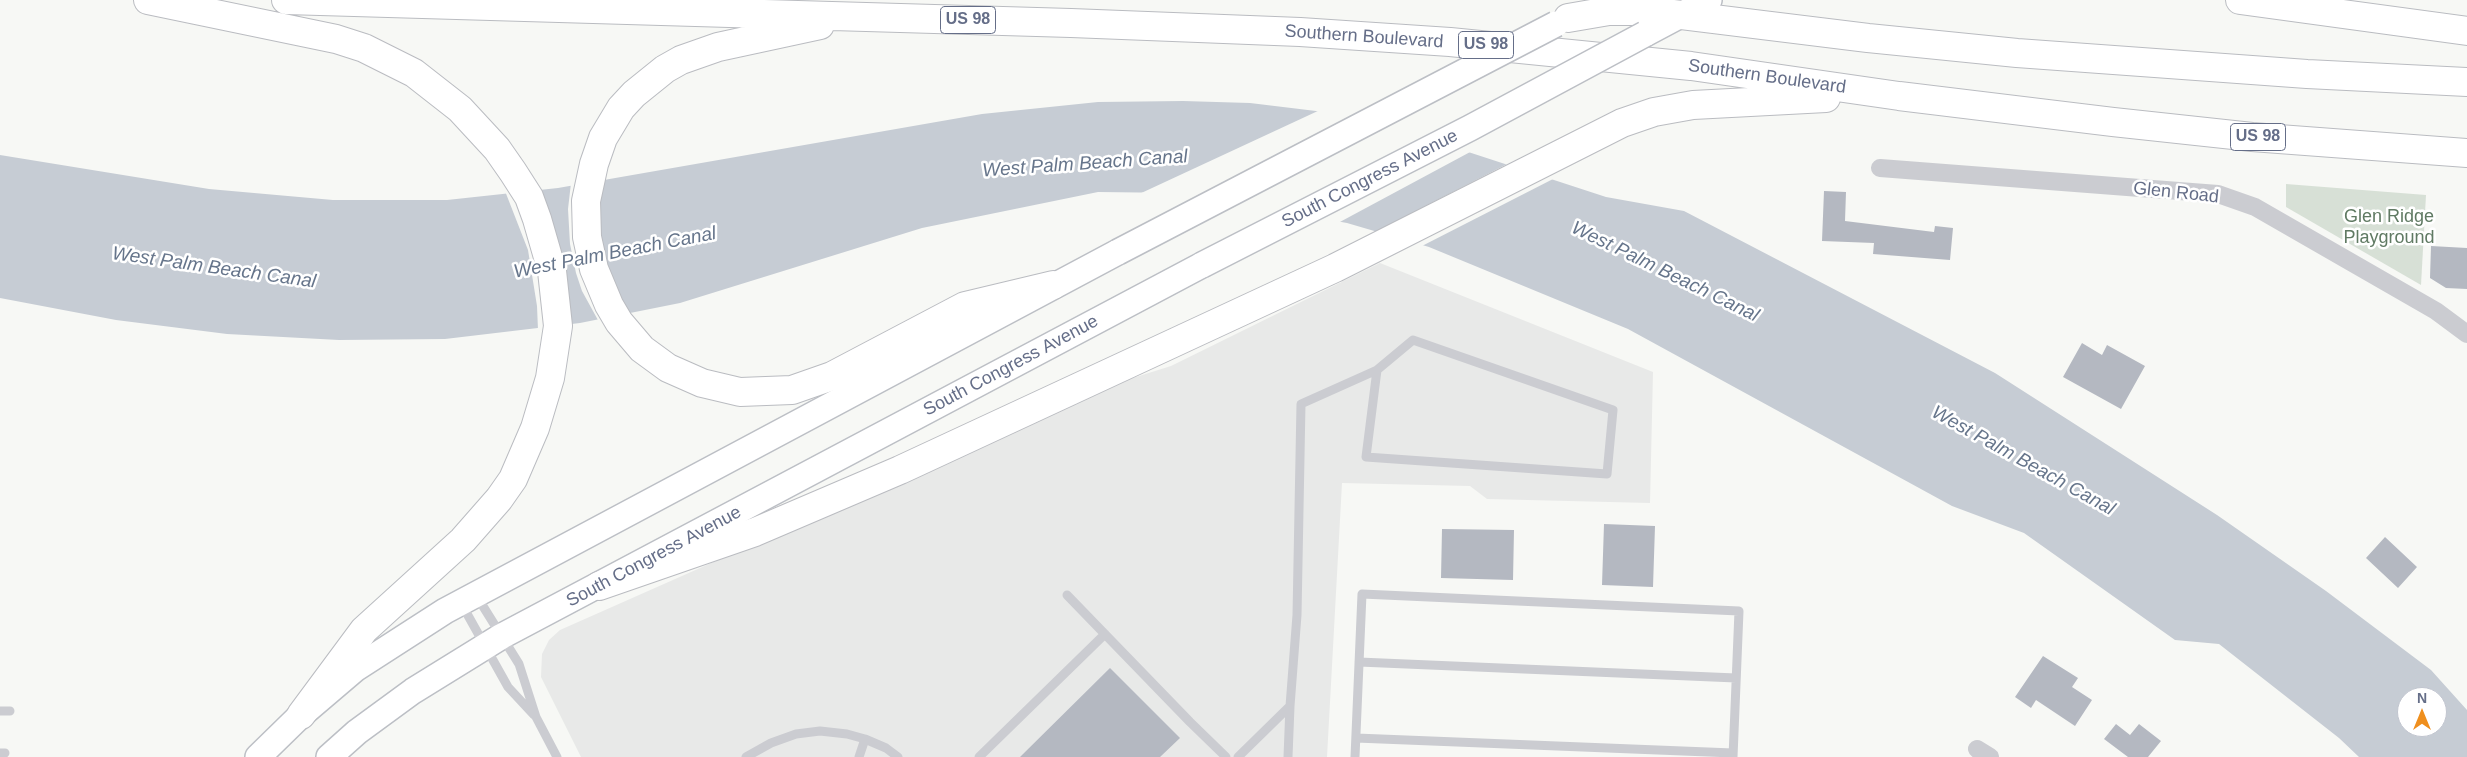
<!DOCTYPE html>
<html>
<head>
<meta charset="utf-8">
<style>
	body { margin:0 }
	#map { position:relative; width:2467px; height:757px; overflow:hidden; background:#f7f8f5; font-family:Arial,sans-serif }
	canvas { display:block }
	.north { position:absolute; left:2397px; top:687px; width:50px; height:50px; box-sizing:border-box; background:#fff; border:1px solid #c1c5cf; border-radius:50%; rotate:0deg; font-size:14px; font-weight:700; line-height:20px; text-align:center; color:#656e88 }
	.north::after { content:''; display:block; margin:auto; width:18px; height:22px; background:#ef8f1e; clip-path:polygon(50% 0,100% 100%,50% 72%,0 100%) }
</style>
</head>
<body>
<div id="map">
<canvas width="2467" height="757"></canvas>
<div class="north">N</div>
</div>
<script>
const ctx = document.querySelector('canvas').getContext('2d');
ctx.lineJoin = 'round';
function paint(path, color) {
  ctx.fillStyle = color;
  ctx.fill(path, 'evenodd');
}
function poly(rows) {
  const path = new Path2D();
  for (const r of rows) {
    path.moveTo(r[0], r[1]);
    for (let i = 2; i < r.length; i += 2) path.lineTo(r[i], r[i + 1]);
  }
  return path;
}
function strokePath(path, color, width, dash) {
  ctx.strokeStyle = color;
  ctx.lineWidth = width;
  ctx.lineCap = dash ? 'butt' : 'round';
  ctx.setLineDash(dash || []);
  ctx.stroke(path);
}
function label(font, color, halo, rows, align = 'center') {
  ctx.font = font + ' Arial,sans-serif';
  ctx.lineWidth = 5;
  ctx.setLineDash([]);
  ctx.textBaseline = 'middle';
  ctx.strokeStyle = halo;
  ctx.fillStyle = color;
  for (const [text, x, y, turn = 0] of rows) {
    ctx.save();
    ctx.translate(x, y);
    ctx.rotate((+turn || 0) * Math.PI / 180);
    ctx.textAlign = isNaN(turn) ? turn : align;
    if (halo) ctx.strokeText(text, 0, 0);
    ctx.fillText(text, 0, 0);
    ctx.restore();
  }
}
paint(poly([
	[1380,263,1653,372,1650,503,1487,499,1470,486,1342,483,1327,757,581,757,541,677,542,654,549,640,560,630,1120,382,1171,366]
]), '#e8e9e8');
paint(poly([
	[2286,184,2426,195,2421,285,2286,207]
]), '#d7e0d6');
paint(poly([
	[1183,101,1250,103,1316,111,1404,131,1606,197,1684,211,1995,373,2217,515,2326,591,2431,670,2467,710,2467,757,2359,757,2339,738,2219,644,2175,640,2024,533,1952,506,1628,329,1429,247,1347,223,1182,193,1098,192,922,228,680,303,580,323,445,339,339,340,227,334,116,320,0,298,0,155,209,189,333,200,447,200,558,188,982,114,1098,102],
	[2407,697,2437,697,2437,727,2407,727]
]), '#c6ccd4');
paint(poly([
	[1320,110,1405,128,1472,151,1338,223,1181,196,1137,195],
	[1509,163,1555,178,1420,247,1373,233],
	[598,178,597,249,628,316,599,322,582,291,576,273,570,244,568,209,571,183],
	[533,188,565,327,538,330,537,306,528,250,505,191]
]), '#f7f8f5');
paint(poly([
	[1824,191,1846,192,1845,221,1934,232,1935,226,1953,228,1950,260,1873,254,1874,243,1822,241],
	[2431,246,2467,248,2467,289,2446,288,2430,278],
	[2082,343,2102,355,2107,345,2145,366,2121,409,2063,377],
	[1604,524,1655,526,1653,587,1602,585],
	[1442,529,1514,530,1513,580,1441,578],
	[2385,537,2417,567,2398,588,2366,558],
	[2043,656,2078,678,2072,687,2092,700,2075,726,2036,700,2031,708,2015,697],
	[1110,668,1180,738,1160,757,1020,757],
	[2116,724,2130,735,2139,724,2161,741,2148,757,2128,757,2104,739]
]), '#b4b8c1');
const secondary = poly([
	[1645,34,1709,0],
	[258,757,301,715,355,669,445,611,1118,252],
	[329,757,357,732,413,691,502,636,1202,265]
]);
const trunk = poly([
	[148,0,336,39,364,48,414,73,460,109,497,149,513,172,529,197,537,219,552,271,558,326,550,378,535,428,513,479,499,499,463,540,364,630,301,715],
	[286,0,1071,23,1300,32,1450,42,1691,66,1899,96,2113,122,2252,137,2467,153],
	[2240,0,2467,31],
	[1568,18,1609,11,1649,11,1868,38,2017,53,2307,74,2467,82],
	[820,25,718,47,681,60,665,69,634,94,621,108,603,138,594,164,586,201,587,237,594,269,609,305,619,322,642,349,668,368,702,383,740,392,792,390,832,376,965,306,1053,285],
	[599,586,755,532,900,470,1335,268,1622,123,1654,112,1693,105,1826,98]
]);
strokePath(secondary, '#bcbfc5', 28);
strokePath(trunk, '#babcc1', 30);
strokePath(poly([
	[476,595,519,664,536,717,557,757],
	[1067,595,1190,722,1226,757],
	[461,603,508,687,534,715],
	[1359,662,1736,678],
	[0,711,10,711],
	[1356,738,1733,753],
	[0,753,5,753],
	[746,757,771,743,796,734,820,731,847,734,865,739,886,748,898,757],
	[859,757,865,739],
	[979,757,1105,634],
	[1238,757,1290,706,1297,615,1301,404,1377,370,1413,340,1613,410,1607,474,1366,457,1377,370],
	[1288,757,1290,706],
	[1355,757,1362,594,1739,611,1733,757]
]), '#cbccd1', 9);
strokePath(poly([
	[1880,168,2218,194,2255,207,2436,311,2467,334],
	[1977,749,1990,757]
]), '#cbccd1', 18);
strokePath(secondary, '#fff', 25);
strokePath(trunk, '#fff', 28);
const secondaryBridge = poly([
	[1118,252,1556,24],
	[1202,265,1470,128,1645,34]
]);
strokePath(secondaryBridge, '#bcbfc5', 28, []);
strokePath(secondaryBridge, '#fff', 25);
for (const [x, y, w] of [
	[968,20,55],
	[1486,45,55],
	[2258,137,55]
]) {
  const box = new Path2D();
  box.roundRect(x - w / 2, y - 13.5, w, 27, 4);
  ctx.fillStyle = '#fff';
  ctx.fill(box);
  strokePath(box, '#656e88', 1);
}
label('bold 16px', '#656e88', null, [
	["US 98",968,20],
	["US 98",1486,45],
	["US 98",2258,137]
]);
label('18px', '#656e88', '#fff', [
	["Southern Boulevard",1364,37,4],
	["Southern Boulevard",1767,77,8],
	["South Congress Avenue",1370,179,-27],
	["Glen Road",2176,193,6],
	["South Congress Avenue",1011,366,-28],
	["South Congress Avenue",654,557,-28]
]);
label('18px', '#607a63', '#fff', [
	["Glen Ridge",2389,217],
	["Playground",2389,238]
]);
label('italic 19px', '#66758b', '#fff', [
	["West Palm Beach Canal",1085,164,-4],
	["West Palm Beach Canal",615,253,-11],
	["West Palm Beach Canal",214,268,8],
	["West Palm Beach Canal",1665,272,26],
	["West Palm Beach Canal",2023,461,29]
]);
</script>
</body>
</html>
